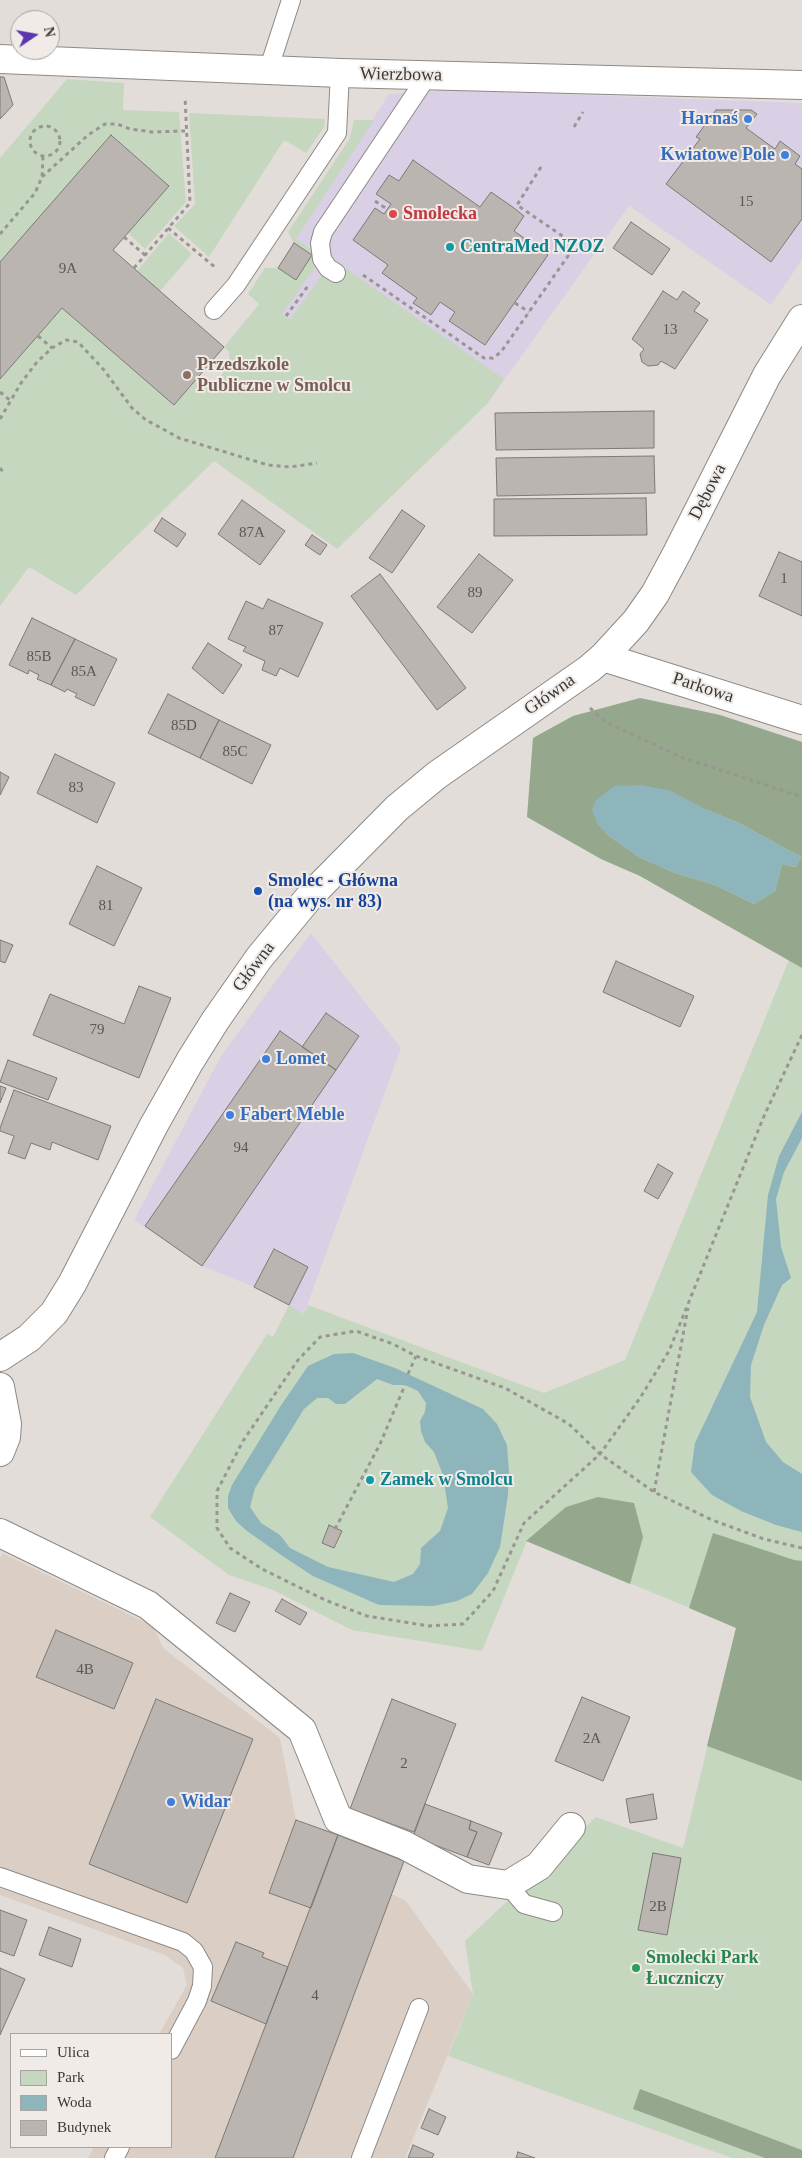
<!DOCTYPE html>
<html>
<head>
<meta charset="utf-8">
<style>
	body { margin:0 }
	#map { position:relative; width:802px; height:2158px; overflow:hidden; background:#e3ddd9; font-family:Georgia,serif }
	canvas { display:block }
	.legend { position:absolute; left:10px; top:2033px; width:162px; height:115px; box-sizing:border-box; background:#f0ebe6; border:1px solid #a8a3a0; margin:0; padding:6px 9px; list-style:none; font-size:15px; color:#3b3837 }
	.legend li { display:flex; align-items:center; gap:10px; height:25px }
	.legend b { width:25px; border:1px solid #a8a3a0 }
	.north { position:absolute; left:10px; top:10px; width:50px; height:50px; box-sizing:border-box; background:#f0ebe6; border:1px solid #a8a3a0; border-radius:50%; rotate:78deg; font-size:14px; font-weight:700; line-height:20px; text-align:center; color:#3b3837 }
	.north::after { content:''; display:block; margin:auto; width:18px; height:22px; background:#5b37af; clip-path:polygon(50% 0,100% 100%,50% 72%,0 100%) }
</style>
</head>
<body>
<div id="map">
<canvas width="802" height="2158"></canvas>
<ul class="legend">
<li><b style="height:6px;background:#fff"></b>Ulica</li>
<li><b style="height:14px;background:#c6d7c0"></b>Park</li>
<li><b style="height:14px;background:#8db5bb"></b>Woda</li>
<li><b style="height:14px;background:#bbb5b1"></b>Budynek</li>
</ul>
<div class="north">N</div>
</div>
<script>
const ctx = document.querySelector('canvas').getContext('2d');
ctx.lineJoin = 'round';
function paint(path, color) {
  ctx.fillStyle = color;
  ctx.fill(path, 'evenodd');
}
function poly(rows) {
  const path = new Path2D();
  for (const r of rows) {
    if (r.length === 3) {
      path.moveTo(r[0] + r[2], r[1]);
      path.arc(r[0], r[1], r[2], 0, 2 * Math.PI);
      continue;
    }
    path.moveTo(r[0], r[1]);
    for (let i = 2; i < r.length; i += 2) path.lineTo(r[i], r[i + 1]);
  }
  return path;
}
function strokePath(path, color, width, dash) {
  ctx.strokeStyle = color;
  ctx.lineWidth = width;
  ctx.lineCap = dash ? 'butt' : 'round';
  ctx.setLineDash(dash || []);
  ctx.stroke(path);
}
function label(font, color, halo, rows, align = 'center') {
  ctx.font = font + ' Georgia,serif';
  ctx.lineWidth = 4;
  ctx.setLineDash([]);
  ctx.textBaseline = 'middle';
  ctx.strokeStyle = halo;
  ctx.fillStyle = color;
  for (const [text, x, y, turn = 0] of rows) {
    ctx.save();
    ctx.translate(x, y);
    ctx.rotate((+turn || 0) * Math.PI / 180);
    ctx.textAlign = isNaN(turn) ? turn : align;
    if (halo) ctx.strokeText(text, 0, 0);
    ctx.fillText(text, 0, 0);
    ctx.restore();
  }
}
paint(poly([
	[447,90,802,103,802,260,771,305,629,206,487,404,458,431,258,298,389,94],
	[311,933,401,1048,304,1314,254,1287,202,1266,134,1220,221,1056]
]), '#dad0e5');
paint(poly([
	[2,1553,153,1626,163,1648,280,1738,296,1820,404,1861,392,1894,406,1901,473,1994,405,2158,88,2158,94,2147,171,2147,171,2034,159,2034,187,1985,183,1968,165,1955,0,1895,0,1558]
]), '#dbcfc5');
paint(poly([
	[67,79,124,83,123,110,179,112,186,202,145,249,128,233,169,186,111,135,0,262,0,158],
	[189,113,325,119,324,127,306,153,284,140,209,257,174,226,195,204],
	[354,120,374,120,296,239,312,250,316,266,282,314,290,319,322,275,330,280,341,265,504,379,487,404,337,549,214,461,76,595,29,567,0,606,0,379,62,308,174,405,194,381,201,385,209,386,218,382,229,361,229,352,224,347,259,304,248,294,265,268,278,268,296,279,311,255,294,243,288,232,350,138],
	[169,233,192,254,160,291,137,271],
	[640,698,720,715,802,742,802,2158,732,2158,448,2056,473,1994,465,1941,596,1817,683,1848,736,1627,527,1541,482,1651,352,1630,273,1590,229,1575,150,1517,267,1334,273,1337,289,1305,304,1314,308,1305,544,1393,625,1360,789,960,640,876,601,859,527,817,533,738,573,716]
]), '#c6d7c0');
paint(poly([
	[640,698,720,715,802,742,802,968,640,876,601,859,527,817,533,738,573,716],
	[705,809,739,823,801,857,796,867,782,864,775,891,754,904,715,885,675,873,639,857,609,836,597,823],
	[598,1497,634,1503,643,1537,630,1584,526,1541,566,1507],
	[713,1533,794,1560,802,1561,802,1781,707,1746,736,1628,689,1608],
	[640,2089,802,2150,802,2158,765,2158,633,2109]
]), '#95a88e');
paint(poly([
	[642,785,671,791,705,809,739,823,801,857,796,867,782,864,775,891,754,904,715,885,675,873,639,857,609,836,597,823,592,810,596,800,614,786],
	[802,1112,802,1138,784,1172,776,1199,781,1247,791,1278,782,1285,764,1325,751,1365,750,1397,766,1442,783,1462,802,1474,802,1532,776,1525,741,1511,712,1495,691,1472,695,1443,757,1312,768,1195,779,1156],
	[353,1353,395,1368,483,1409,497,1424,507,1445,509,1472,508,1495,500,1547,488,1573,472,1594,457,1601,434,1606,379,1605,313,1576,284,1557,247,1531,236,1521,228,1508,228,1496,232,1485,280,1407,308,1366,334,1354],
	[377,1379,393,1385,405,1385,418,1391,426,1403,425,1412,420,1421,421,1431,425,1442,434,1452,443,1475,448,1508,440,1531,421,1548,420,1564,413,1574,394,1582,328,1567,290,1548,280,1535,261,1523,250,1507,255,1488,304,1409,317,1398,328,1398,336,1404,345,1404]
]), '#8db5bb');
const building = poly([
	[0,77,4,77,13,105,0,119,0,77],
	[716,110,751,110,757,114,746,128,775,149,780,141,800,156,795,164,802,169,802,219,771,262,666,184,700,139,696,137,716,110],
	[111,135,169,186,113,250,224,347,174,405,62,308,0,379,0,262,111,135],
	[413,160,480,207,491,192,514,208,524,216,514,231,548,255,485,345,449,321,455,312,440,302,431,315,413,303,417,298,382,273,388,265,353,240,375,208,384,214,391,204,376,194,389,175,399,181,413,160],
	[631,222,670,249,652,275,613,248,631,222],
	[294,243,312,255,296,280,278,268,294,243],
	[663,291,677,300,683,291,700,303,694,311,708,320,675,369,661,361,658,365,648,366,642,362,640,354,644,349,632,339,663,291],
	[654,411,654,448,496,450,495,413,654,411],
	[654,456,655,493,497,496,496,458,654,456],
	[646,498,647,535,494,536,494,499,646,498],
	[242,500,285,531,260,565,218,534,242,500],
	[402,510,425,526,392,573,369,558,402,510],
	[162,518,186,534,177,547,154,531,162,518],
	[312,535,327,545,320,555,305,545,312,535],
	[779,552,802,562,802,616,759,596,779,552],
	[479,554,513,580,472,633,437,607,479,554],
	[380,574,466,688,437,710,351,596,380,574],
	[268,599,323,623,298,677,280,668,276,676,262,670,265,661,243,651,246,647,228,639,246,601,263,609,268,599],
	[32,618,75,639,51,685,37,679,39,675,29,670,28,674,9,665,32,618],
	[75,639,117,659,94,706,75,697,77,694,67,689,65,692,51,685,75,639],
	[208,643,242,665,223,694,192,668,208,643],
	[168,694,219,720,200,758,148,733,168,694],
	[219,720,271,745,252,784,200,758,219,720],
	[55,754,115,783,97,823,37,793,55,754],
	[0,772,9,777,0,795,0,772],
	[97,866,142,888,114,946,69,924,97,866],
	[0,940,13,945,5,963,0,961,0,940],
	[616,961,694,996,680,1027,603,992,616,961],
	[139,986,171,998,139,1078,33,1035,50,994,124,1024,139,986],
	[326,1013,359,1036,336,1070,302,1047,326,1013],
	[280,1031,336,1070,202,1266,145,1226,280,1031],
	[8,1060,57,1078,48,1100,0,1082,8,1060],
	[0,1086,6,1088,0,1103,0,1086],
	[14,1090,111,1126,98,1160,52,1142,50,1150,31,1143,25,1159,8,1153,14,1136,0,1131,0,1128,14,1090],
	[658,1164,673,1173,658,1199,644,1191,658,1164],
	[274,1249,308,1267,289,1305,254,1287,274,1249],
	[329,1525,342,1531,334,1548,322,1543,329,1525],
	[230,1593,250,1602,235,1632,216,1623,230,1593],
	[282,1599,307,1613,300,1625,275,1611,282,1599],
	[56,1630,133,1663,114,1709,36,1677,56,1630],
	[582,1697,630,1717,603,1781,555,1761,582,1697],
	[156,1699,253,1739,187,1903,89,1864,156,1699],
	[392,1699,456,1724,414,1832,350,1809,392,1699],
	[653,1794,657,1819,630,1823,626,1799,653,1794],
	[425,1804,471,1821,469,1829,477,1832,467,1857,413,1837,425,1804],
	[296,1820,338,1835,311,1908,269,1893,296,1820],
	[471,1821,502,1833,489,1865,467,1857,477,1832,469,1829,471,1821],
	[338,1835,404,1861,293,2158,215,2158,338,1835],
	[653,1853,681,1858,667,1935,638,1930,653,1853],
	[0,1910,27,1920,14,1956,0,1951,0,1910],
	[49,1927,81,1939,72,1967,39,1955,49,1927],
	[236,1942,264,1953,262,1957,288,1967,266,2024,211,2001,236,1942],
	[0,1968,25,1979,0,2035,0,1968],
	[429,2109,446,2117,438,2135,421,2128,429,2109],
	[413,2145,434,2154,432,2158,408,2158,413,2145],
	[518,2152,535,2158,516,2158,518,2152]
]);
paint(building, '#bbb5b1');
strokePath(building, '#7d7974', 1);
const lane = poly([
	[268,71,291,0],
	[336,273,328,268,322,259,320,243,323,232,428,75],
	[214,310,236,285,337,133,340,73],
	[0,1877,183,1942,194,1951,203,1967,202,1986,197,2001,171,2050],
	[508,1885,524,1904,553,1912],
	[114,2158,120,2147],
	[361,2158,419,2008]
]);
const street = poly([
	[0,59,340,73,802,85],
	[603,657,802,720],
	[0,1387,7,1424,6,1437,0,1452],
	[0,1533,148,1605,302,1730,338,1819,404,1845,468,1879,508,1885,539,1866,571,1827]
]);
const secondary = poly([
	[0,1357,29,1338,54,1313,72,1284,154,1125,190,1061,215,1021,259,958,311,895,397,808,437,775,589,669,603,657,636,621,655,594,677,553,767,375,802,319]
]);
strokePath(lane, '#8e8985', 20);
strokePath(street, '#8e8985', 30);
strokePath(secondary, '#8e8985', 30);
strokePath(poly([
	[45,141,15],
	[574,127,583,112],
	[42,177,88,135,105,124,117,124,130,129,152,132,185,131],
	[375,201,387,209],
	[168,228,216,268],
	[0,234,35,193,42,177,43,156],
	[124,237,145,255],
	[134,268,190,203,185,97],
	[363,275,484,358,493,358,501,352,568,256,564,237,517,205,541,167],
	[515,303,529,312],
	[286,316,308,286],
	[38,336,52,348],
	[0,392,11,401],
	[0,419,21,383,37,362,52,348,66,340,78,342,104,370,132,408,146,420,163,429,179,438,268,465,290,467,317,463],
	[0,468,4,473],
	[590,708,604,721,681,757,802,797],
	[802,1035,764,1116,669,1351,640,1398,600,1454,524,1523,493,1591,463,1624,429,1626,367,1616,325,1600,262,1569,230,1548,217,1528,217,1491,243,1441,298,1360,320,1337,356,1331,393,1344,416,1356,505,1388,569,1424,600,1454,654,1492,712,1520,764,1539,802,1548],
	[408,1374,416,1356],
	[654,1492,688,1308],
	[335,1529,380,1444,405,1385]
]), '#999592', 3, [4, 4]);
strokePath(lane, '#fff', 18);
strokePath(street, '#fff', 28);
strokePath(secondary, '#fff', 28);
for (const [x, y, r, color] of [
	[748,119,5,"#3f7fe0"],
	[785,155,5,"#3f7fe0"],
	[393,214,5,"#e0444e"],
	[450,247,5,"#0f9aa8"],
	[187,375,5,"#8d6e63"],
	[258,891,5,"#1a4fb4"],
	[266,1059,5,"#3f7fe0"],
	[230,1115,5,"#3f7fe0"],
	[370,1480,5,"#0f9aa8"],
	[171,1802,5,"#3f7fe0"],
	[636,1968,5,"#2e9e5b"]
]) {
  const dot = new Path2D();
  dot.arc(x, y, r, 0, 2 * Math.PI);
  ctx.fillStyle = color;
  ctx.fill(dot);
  strokePath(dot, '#f0ebe6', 2);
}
label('15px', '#5b5756', null, [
	["15",746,202],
	["9A",68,269],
	["13",670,330],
	["87A",252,533],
	["1",784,579],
	["89",475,593],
	["87",276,631],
	["85B",39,657],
	["85A",84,672],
	["85D",184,726],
	["85C",235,752],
	["83",76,788],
	["81",106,906],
	["79",97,1030],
	["94",241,1148],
	["4B",85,1670],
	["2A",592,1739],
	["2",404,1764],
	["2B",658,1907],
	["4",315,1996]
]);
label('18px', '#3b3837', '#f0ebe6', [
	["Wierzbowa",401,75,1],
	["Dębowa",708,492,-63],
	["Parkowa",703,688,18],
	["Główna",550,695,-35],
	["Główna",254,967,-53]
]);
label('bold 18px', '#366cbe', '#f0ebe6', [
	["Harnaś",738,119,"right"],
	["Kwiatowe Pole",775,155,"right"],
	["Lomet",276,1059],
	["Fabert Meble",240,1115],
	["Widar",181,1802]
], 'left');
label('bold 18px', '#be3a42', '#f0ebe6', [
	["Smolecka",403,214]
], 'left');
label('bold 18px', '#0d838f', '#f0ebe6', [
	["CentraMed NZOZ",460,247],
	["Zamek w Smolcu",380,1480]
], 'left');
label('bold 18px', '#785e54', '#f0ebe6', [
	["Przedszkole",197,365],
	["Publiczne w Smolcu",197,386]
], 'left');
label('bold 18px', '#164399', '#f0ebe6', [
	["Smolec - Główna",268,881],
	["(na wys. nr 83)",268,902]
], 'left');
label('bold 18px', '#27864d', '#f0ebe6', [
	["Smolecki Park",646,1958],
	["Łuczniczy",646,1979]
], 'left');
</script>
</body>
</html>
